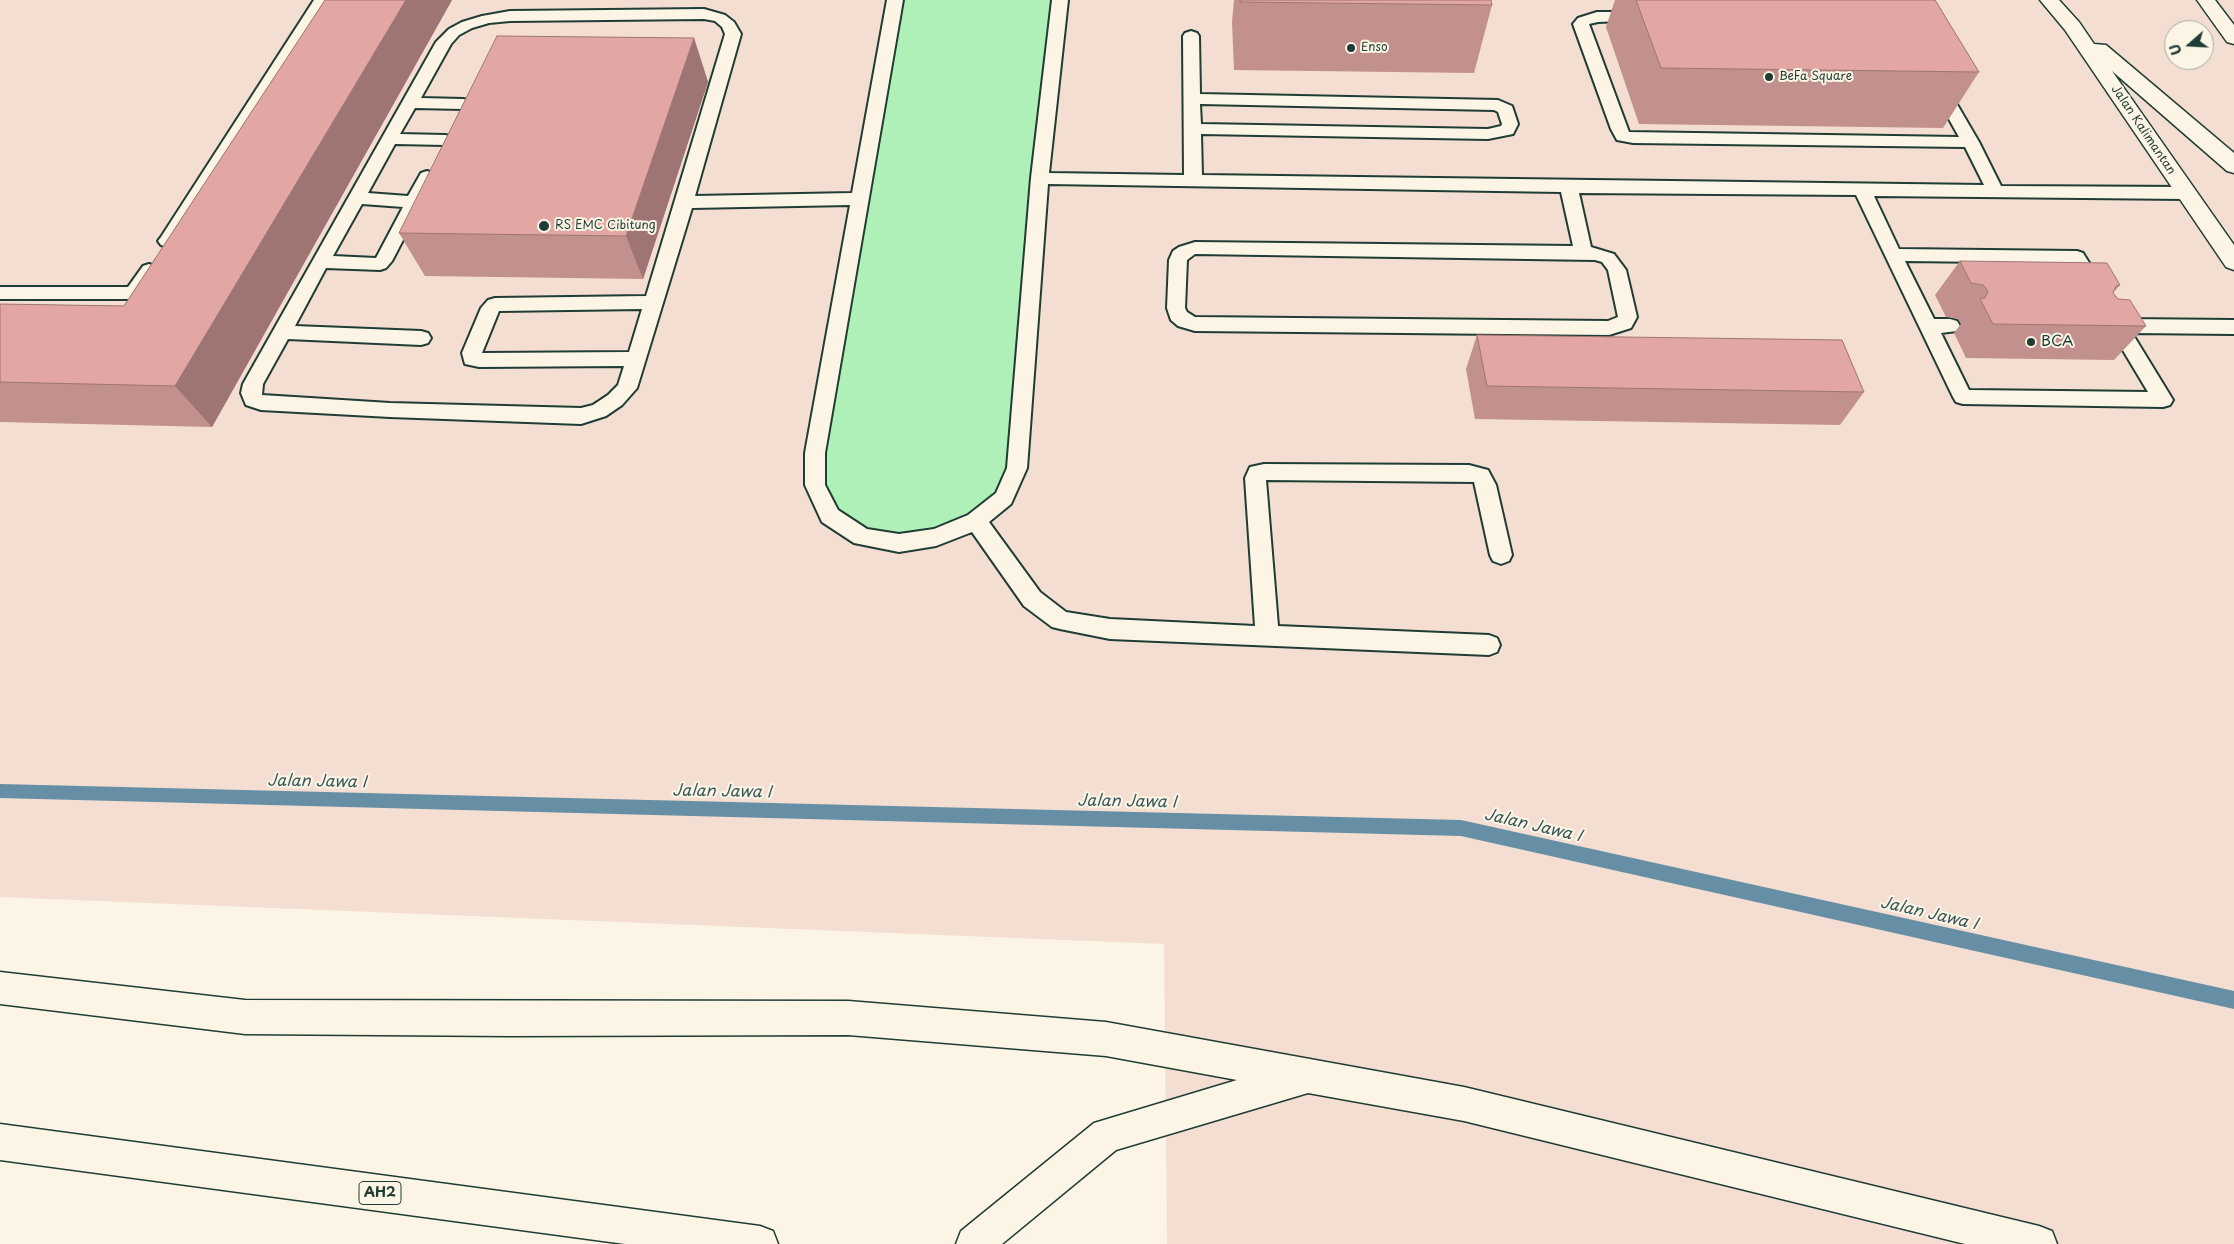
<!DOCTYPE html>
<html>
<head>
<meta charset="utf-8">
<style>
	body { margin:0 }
	#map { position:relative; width:2234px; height:1244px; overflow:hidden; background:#fcf5e5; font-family:"Playpen Sans",sans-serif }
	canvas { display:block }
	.north { position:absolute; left:2164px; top:20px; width:50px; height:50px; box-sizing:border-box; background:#fcf5e5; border:1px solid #a4ab9e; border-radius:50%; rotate:251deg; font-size:14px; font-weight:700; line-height:20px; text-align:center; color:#1f3d34 }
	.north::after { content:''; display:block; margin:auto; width:18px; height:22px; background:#1f3d34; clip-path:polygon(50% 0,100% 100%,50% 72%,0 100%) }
</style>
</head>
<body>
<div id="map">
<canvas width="2234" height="1244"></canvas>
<div class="north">U</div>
</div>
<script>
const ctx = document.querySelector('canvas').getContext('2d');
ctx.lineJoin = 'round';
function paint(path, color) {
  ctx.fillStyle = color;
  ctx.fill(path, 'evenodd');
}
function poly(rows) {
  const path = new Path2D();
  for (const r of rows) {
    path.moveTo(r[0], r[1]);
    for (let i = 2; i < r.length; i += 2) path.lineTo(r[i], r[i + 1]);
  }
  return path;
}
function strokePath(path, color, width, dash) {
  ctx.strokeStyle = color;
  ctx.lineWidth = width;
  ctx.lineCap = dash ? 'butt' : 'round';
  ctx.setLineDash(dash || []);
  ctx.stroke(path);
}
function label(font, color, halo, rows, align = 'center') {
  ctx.font = font + ' "Playpen Sans",sans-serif';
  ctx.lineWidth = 4;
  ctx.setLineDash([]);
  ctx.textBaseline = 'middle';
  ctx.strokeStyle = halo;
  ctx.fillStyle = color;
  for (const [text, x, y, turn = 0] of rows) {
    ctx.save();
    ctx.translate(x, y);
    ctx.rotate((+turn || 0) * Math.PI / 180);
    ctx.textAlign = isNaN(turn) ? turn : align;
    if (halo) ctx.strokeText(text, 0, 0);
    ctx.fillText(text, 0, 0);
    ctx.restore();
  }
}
paint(poly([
	[0,0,2234,0,2234,1244,1167,1244,1164,944,0,897],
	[2174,30,2204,30,2204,60,2174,60]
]), '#f4ded2');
paint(poly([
	[895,0,1060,0,1004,498,936,537,862,537,815,485]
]), '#afefb8');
paint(poly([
	[0,784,1461,820,2234,991,2234,1009,1461,836,0,798,0,784]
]), '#668fa5');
const service = poly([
	[314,0,330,0,173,245,167,247,161,245,158,241,161,237,314,0],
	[887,0,903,0,825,453,825,485,838,510,867,529,899,534,934,529,968,515,996,493,1007,468,1031,178,1052,0,1068,0,1049,173,1184,175,1183,36,1185,33,1191,31,1197,33,1199,36,1200,94,1498,100,1512,106,1518,124,1513,134,1488,139,1201,134,1202,175,1984,185,1965,147,1633,143,1617,140,1611,129,1573,24,1578,18,1597,12,1640,12,1645,14,1648,17,1645,20,1598,22,1589,24,1629,132,1959,137,1930,85,1932,82,1938,80,1944,82,1979,142,2001,186,2186,187,2192,189,2195,193,2192,197,2186,199,1874,196,1899,249,2077,251,2083,253,2124,319,2234,320,2234,334,2132,333,2173,400,2170,405,2163,407,1963,404,1956,402,1953,397,1856,195,1579,193,1591,247,1614,254,1626,270,1637,317,1631,328,1609,335,1195,331,1178,326,1171,320,1167,308,1169,260,1173,251,1179,247,1195,242,1573,246,1561,192,1048,184,1027,468,1011,504,989,522,1040,592,1066,612,1110,619,1255,626,1245,478,1250,467,1264,464,1469,465,1488,470,1496,485,1512,555,1509,561,1501,564,1493,561,1490,555,1474,482,1266,480,1278,626,1489,635,1497,638,1500,645,1497,652,1489,655,1110,639,1060,629,1052,627,1024,606,972,532,936,546,899,552,854,543,822,522,805,485,805,453,850,205,692,208,637,388,622,405,606,416,581,424,390,417,261,410,246,405,241,393,243,384,436,42,449,29,462,22,482,16,510,11,704,9,725,15,734,22,741,34,695,196,852,193,887,0],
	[704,19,715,21,722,27,725,34,646,296,495,298,488,300,481,308,462,353,465,364,479,367,624,366,618,385,608,395,593,405,581,408,390,403,262,395,263,384,288,339,421,345,428,343,431,338,428,333,421,331,295,326,326,268,380,270,386,268,392,261,436,177,433,173,427,171,421,173,408,196,368,193,395,144,445,145,451,144,453,140,451,136,445,135,400,134,415,108,463,109,469,108,471,104,469,100,463,99,421,98,451,44,459,35,472,28,489,23,510,21,704,19],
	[1200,104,1494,110,1498,112,1502,124,1501,126,1488,129,1201,124,1200,104],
	[362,204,403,207,376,258,333,256,362,204],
	[1195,254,1595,260,1602,262,1608,270,1618,317,1608,321,1195,317,1187,312,1185,308,1187,260,1195,254],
	[1905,261,2072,263,2107,323,2105,326,2108,331,2112,332,2148,392,1969,390,1941,333,1957,331,1960,326,1957,321,1950,319,1934,319,1905,261],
	[642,309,629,352,482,353,499,311,642,309],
	[149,264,155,266,158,270,140,298,133,299,0,299,0,287,128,287,143,266,149,264]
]);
const tertiary = poly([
	[2040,0,2059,0,2079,22,2094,44,2106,45,2234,153,2234,173,2227,171,2112,71,2234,245,2234,270,2226,267,2065,30,2040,0],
	[2197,0,2215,0,2234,25,2234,44,2227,42,2197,0]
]);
const motorway = poly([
	[0,972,245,1000,848,1001,1106,1022,1464,1087,2039,1226,2052,1231,2057,1244,1965,1244,1464,1121,1308,1093,1116,1150,1002,1244,956,1244,961,1231,1094,1123,1237,1080,1106,1056,848,1035,511,1036,245,1034,0,1004,0,972],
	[0,1124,760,1226,773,1231,778,1244,625,1244,0,1160,0,1124]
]);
strokePath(service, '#1f3d34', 4);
strokePath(tertiary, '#1f3d34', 3);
strokePath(motorway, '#1f3d34', 3);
paint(service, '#fcf5e5');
paint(tertiary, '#fcf5e5');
paint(motorway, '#fcf5e5');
paint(poly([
	[325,0,452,0,212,427,0,422,0,304,124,306],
	[1234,0,1491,0,1492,5,1474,73,1234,70,1232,22],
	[1615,0,1935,0,1979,72,1943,128,1639,124,1606,27],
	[694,38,708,82,643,279,425,276,399,233],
	[1960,261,2120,285,2113,293,2118,299,2146,326,2114,360,1966,358,1954,333,1961,324,1958,319,1946,317,1935,295],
	[1477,335,1864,392,1840,425,1475,419,1466,369]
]), '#c2908d');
paint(poly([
	[406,0,452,0,212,427,175,386],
	[694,38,708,82,643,279,626,236]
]), '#9e7573');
const building = poly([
	[325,0,406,0,175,386,0,382,0,304,124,306,325,0],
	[1240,0,1491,0,1492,5,1240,2,1240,0],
	[1636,0,1935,0,1979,72,1661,68,1636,0],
	[497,36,694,38,626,236,399,233,497,36],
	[1960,261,2107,263,2120,285,2116,286,2113,293,2118,299,2130,300,2146,326,1993,324,1980,299,1985,298,1988,291,1983,285,1971,283,1960,261],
	[1477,335,1842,340,1864,392,1487,386,1477,335]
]);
paint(building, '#e2a7a4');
strokePath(building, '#9e7573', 1);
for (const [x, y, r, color] of [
	[1351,48,5,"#1f3d34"],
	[1769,77,5,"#1f3d34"],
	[544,226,6,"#1f3d34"],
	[2031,342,5,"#1f3d34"]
]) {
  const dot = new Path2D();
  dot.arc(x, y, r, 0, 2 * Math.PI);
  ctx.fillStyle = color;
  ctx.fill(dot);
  strokePath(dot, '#fcf5e5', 2);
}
label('12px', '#1f3d34', '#fcf5e5', [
	["Enso",1361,48],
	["BeFa Square",1779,77],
	["RS EMC Cibitung",555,226]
], 'left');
label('12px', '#1f3d34', '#fcf5e5', [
	["Jalan Kalimantan",2143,130,56]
]);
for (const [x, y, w] of [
	[380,1193,42]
]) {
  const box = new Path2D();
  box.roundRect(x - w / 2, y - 11.5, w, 23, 4);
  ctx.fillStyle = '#fcf5e5';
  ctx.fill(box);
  strokePath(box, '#1f3d34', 1);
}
label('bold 14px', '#1f3d34', null, [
	["AH2",380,1193]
]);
label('15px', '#1f3d34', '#fcf5e5', [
	["BCA",2041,342]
], 'left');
label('italic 16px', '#37585a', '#fcf5e5', [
	["Jalan Jawa I",317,782,1],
	["Jalan Jawa I",722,792,1],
	["Jalan Jawa I",1127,802,1],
	["Jalan Jawa I",1533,826,13],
	["Jalan Jawa I",1929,914,13]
]);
</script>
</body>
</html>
